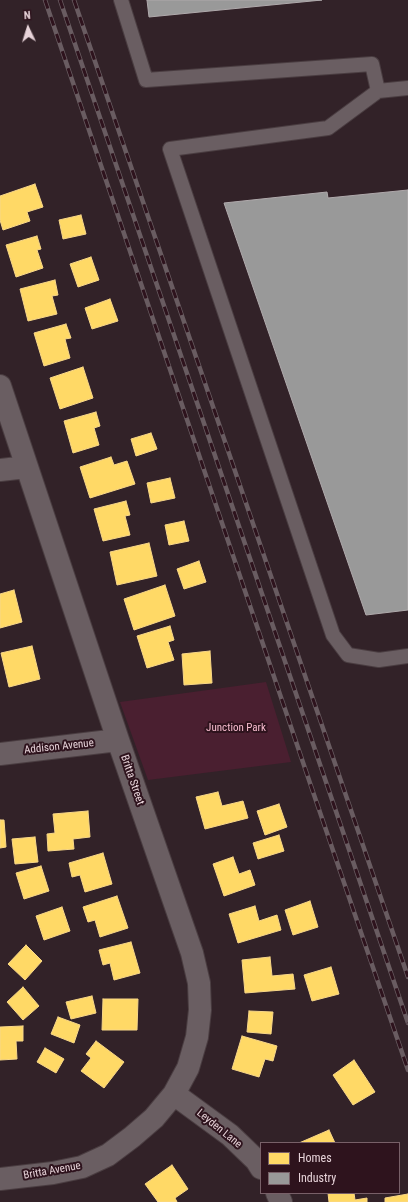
<!DOCTYPE html>
<html>
<head>
<meta charset="utf-8">
<style>
	body { margin:0 }
	#map { position:relative; width:408px; height:1202px; overflow:hidden; background:#322228; font-family:"Roboto Condensed",sans-serif }
	canvas { display:block }
	.legend { position:absolute; left:260px; top:1142px; width:140px; height:52px; box-sizing:border-box; background:#2e131d; border:1px solid #786068; margin:0; padding:5px 7px; list-style:none; font-size:12px; color:#e7d3d9 }
	.legend li { display:flex; align-items:center; gap:8px; height:20px }
	.legend b { width:20px; border:1px solid #786068 }
	.north { position:absolute; left:8px; top:8px; width:40px; height:40px; -webkit-text-stroke:3px #2e131d; paint-order:stroke; rotate:356deg; font-size:11px; font-weight:700; line-height:16px; text-align:center; color:#e7d3d9 }
	.north::after { content:''; display:block; margin:auto; width:14px; height:18px; background:#e7d3d9; clip-path:polygon(50% 0,100% 100%,50% 72%,0 100%) }
</style>
</head>
<body>
<div id="map">
<canvas width="408" height="1202"></canvas>
<ul class="legend">
<li><b style="height:11px;background:#ffd966"></b>Homes</li>
<li><b style="height:11px;background:#999"></b>Industry</li>
</ul>
<div class="north">N</div>
</div>
<script>
const ctx = document.querySelector('canvas').getContext('2d');
ctx.lineJoin = 'round';
function paint(path, color) {
  ctx.fillStyle = color;
  ctx.fill(path, 'evenodd');
}
function poly(rows) {
  const path = new Path2D();
  for (const r of rows) {
    path.moveTo(r[0], r[1]);
    for (let i = 2; i < r.length; i += 2) path.lineTo(r[i], r[i + 1]);
  }
  return path;
}
function strokePath(path, color, width, dash) {
  ctx.strokeStyle = color;
  ctx.lineWidth = width;
  ctx.lineCap = dash ? 'butt' : 'round';
  ctx.setLineDash(dash || []);
  ctx.stroke(path);
}
function label(font, color, halo, rows, align = 'center') {
  ctx.font = font + ' "Roboto Condensed",sans-serif';
  ctx.lineWidth = 4;
  ctx.setLineDash([]);
  ctx.textBaseline = 'middle';
  ctx.strokeStyle = halo;
  ctx.fillStyle = color;
  for (const [text, x, y, turn = 0] of rows) {
    ctx.save();
    ctx.translate(x, y);
    ctx.rotate((+turn || 0) * Math.PI / 180);
    ctx.textAlign = isNaN(turn) ? turn : align;
    if (halo) ctx.strokeText(text, 0, 0);
    ctx.fillText(text, 0, 0);
    ctx.restore();
  }
}
paint(poly([
	[266,682,291,762,148,780,120,702]
]), '#4a1f30');
const homes = poly([
	[35,184,43,207,27,212,30,221,3,230,0,220,0,196,35,184],
	[81,215,86,234,63,239,59,220,81,215],
	[37,236,41,249,37,250,43,268,16,277,6,245,37,236],
	[91,257,99,280,78,287,70,264,91,257],
	[55,280,58,295,52,296,57,314,28,321,20,289,55,280],
	[110,299,118,321,92,329,85,308,110,299],
	[66,324,71,338,65,339,70,358,44,366,34,333,66,324],
	[83,367,93,398,60,409,50,378,83,367],
	[96,412,100,426,94,428,99,445,73,453,64,421,96,412],
	[151,433,157,449,136,456,131,439,151,433],
	[111,457,114,465,127,461,135,484,90,498,80,467,111,457],
	[170,478,175,498,151,503,147,483,170,478],
	[126,501,130,515,125,516,130,535,103,541,94,509,126,501],
	[184,521,189,541,169,545,165,525,184,521],
	[149,543,157,576,117,585,110,552,149,543],
	[199,561,206,582,184,589,177,569,199,561],
	[165,585,175,616,134,630,124,599,165,585],
	[14,590,22,622,0,628,0,594,14,590],
	[170,626,174,640,168,642,174,660,147,668,137,636,170,626],
	[32,646,40,679,9,687,1,653,32,646],
	[210,651,212,683,184,685,182,654,210,651],
	[218,792,222,806,243,801,248,818,205,829,196,797,218,792],
	[279,804,287,827,265,835,257,811,279,804],
	[88,811,90,837,73,839,74,849,48,851,47,834,55,833,53,814,88,811],
	[0,820,4,820,6,847,0,848,0,820],
	[279,835,284,851,258,859,253,843,279,835],
	[35,837,38,862,15,864,12,839,35,837],
	[103,853,112,884,85,892,80,875,72,877,69,863,103,853],
	[233,857,239,874,250,870,255,885,224,896,213,864,233,857],
	[41,866,49,891,24,899,16,873,41,866],
	[117,896,128,928,100,937,95,920,88,922,83,907,117,896],
	[310,901,318,927,293,935,285,910,310,901],
	[255,906,259,921,277,915,281,930,238,943,229,914,255,906],
	[62,907,70,931,44,940,36,916,62,907],
	[131,942,140,973,114,980,110,963,103,965,99,950,131,942],
	[26,945,42,961,25,980,8,964,26,945],
	[270,957,272,976,293,974,295,989,245,993,242,960,270,957],
	[331,967,339,994,312,1001,304,975,331,967],
	[23,987,39,1006,23,1020,7,1002,23,987],
	[92,996,96,1013,71,1019,66,1002,92,996],
	[103,999,138,999,137,1030,102,1030,103,999],
	[249,1011,273,1012,271,1034,247,1032,249,1011],
	[58,1017,80,1025,74,1043,51,1034,58,1017],
	[23,1026,23,1041,16,1041,17,1059,0,1060,0,1027,23,1026],
	[242,1036,277,1046,273,1061,265,1059,259,1077,232,1069,242,1036],
	[96,1041,124,1062,104,1088,81,1071,91,1058,86,1054,96,1041],
	[45,1048,64,1059,56,1073,37,1062,45,1048],
	[354,1060,375,1092,353,1105,333,1075,354,1060],
	[329,1130,335,1143,299,1143,329,1130],
	[172,1165,188,1189,175,1198,177,1202,158,1202,145,1184,172,1165],
	[328,1193,354,1193,355,1200,367,1198,367,1202,329,1202,328,1193],
	[408,1194,408,1202,385,1202,385,1198,408,1194]
]);
paint(homes, '#ffd966');
strokePath(homes, '#f8d788', 1);
const industry = poly([
	[147,0,322,0,149,17,147,0],
	[408,190,408,610,366,615,224,203,327,192,328,198,408,190]
]);
paint(industry, '#999');
strokePath(industry, '#b0aaac', 1);
const lane = poly([
	[121,0,146,80,372,64,378,91,408,88],
	[378,91,328,128,170,149,333,635,348,655,379,660,408,656]
]);
const street = poly([
	[0,386,118,740,192,953,199,983,200,1010,197,1037,188,1068,174,1094,154,1118,132,1137,108,1155,82,1167,53,1173,0,1179],
	[0,470,27,467],
	[0,754,118,740],
	[174,1094,230,1135,256,1160,261,1168],
	[277,1193,281,1202]
]);
strokePath(lane, '#4a3d41', 16);
strokePath(street, '#4a3d41', 24);
strokePath(lane, '#6a5e62', 14);
strokePath(street, '#6a5e62', 22);
const rail = poly([
	[45,0,311,786,408,1070],
	[60,0,408,1023],
	[74,0,408,977]
]);
strokePath(rail, '#695c61', 4.5);
strokePath(rail, '#2e131d', 3, [9]);
label('11px', '#f9bed0', '#2e131d', [
	["Junction Park",236,728]
]);
label('11px', '#e7d3d9', '#2e131d', [
	["Addison Avenue",59,747,-6],
	["Britta Street",132,780,71],
	["Leyden Lane",219,1129,39],
	["Britta Avenue",52,1171,-10]
]);
</script>
</body>
</html>
